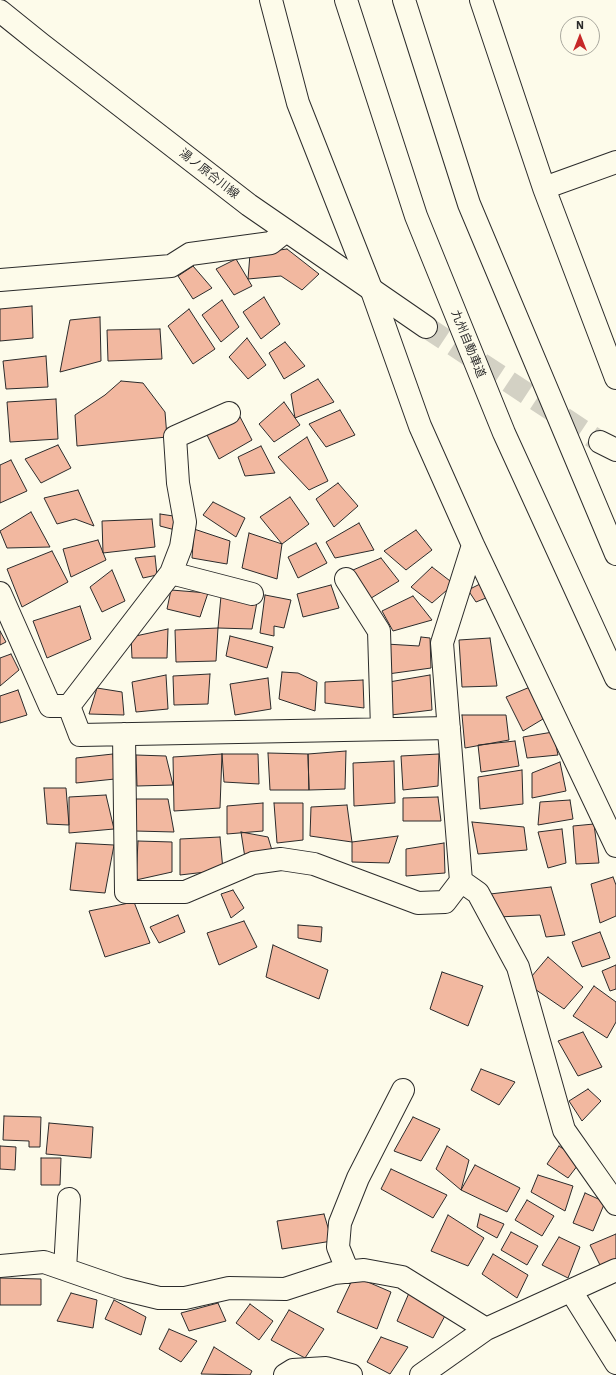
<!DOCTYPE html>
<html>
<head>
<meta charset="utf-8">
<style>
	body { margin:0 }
	#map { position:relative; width:616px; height:1375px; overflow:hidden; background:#fdfbea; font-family:"IBM Plex Sans",sans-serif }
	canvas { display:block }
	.north { position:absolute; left:560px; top:16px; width:40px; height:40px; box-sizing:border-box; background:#fdfbea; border:1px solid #a9a89e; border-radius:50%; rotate:0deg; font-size:11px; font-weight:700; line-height:16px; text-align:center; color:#2b2b2b }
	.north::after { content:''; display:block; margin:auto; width:14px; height:18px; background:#c62828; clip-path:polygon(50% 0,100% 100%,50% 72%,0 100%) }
</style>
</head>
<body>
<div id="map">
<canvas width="616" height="1375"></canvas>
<div class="north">N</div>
</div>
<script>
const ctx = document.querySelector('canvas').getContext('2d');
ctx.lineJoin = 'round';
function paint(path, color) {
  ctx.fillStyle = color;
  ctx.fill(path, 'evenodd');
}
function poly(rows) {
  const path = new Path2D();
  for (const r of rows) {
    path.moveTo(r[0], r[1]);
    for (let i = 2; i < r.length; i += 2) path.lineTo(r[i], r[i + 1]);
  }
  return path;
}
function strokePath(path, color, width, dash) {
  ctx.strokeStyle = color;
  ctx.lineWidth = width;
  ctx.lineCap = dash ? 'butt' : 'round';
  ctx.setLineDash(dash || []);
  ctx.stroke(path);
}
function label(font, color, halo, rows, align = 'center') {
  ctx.font = font + ' "IBM Plex Sans","Noto Sans JP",sans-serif';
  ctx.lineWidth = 3;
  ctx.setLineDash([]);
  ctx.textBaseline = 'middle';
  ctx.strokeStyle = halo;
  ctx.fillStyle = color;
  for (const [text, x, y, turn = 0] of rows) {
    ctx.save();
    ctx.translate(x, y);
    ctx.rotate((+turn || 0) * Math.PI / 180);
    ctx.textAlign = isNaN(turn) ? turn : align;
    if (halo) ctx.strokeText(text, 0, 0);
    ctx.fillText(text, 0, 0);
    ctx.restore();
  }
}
const building = poly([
	[287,249,319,274,302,290,281,276,248,279,250,254,287,249],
	[236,259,252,286,234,295,216,269,236,259],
	[193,266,212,288,193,299,178,276,193,266],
	[264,297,280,324,261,339,243,312,264,297],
	[222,300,239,327,221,342,202,315,222,300],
	[32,306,33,338,0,341,0,309,32,306],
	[189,309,215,349,193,364,168,326,189,309],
	[100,317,101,361,60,372,70,320,100,317],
	[160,329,162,359,108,361,107,330,160,329],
	[247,338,266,365,248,379,229,357,247,338],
	[285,342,305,366,284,379,269,353,285,342],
	[46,356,48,387,6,389,3,361,46,356],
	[318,379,334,402,295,418,291,394,318,379],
	[121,381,143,383,165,412,167,437,77,446,75,415,105,395,121,381],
	[56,399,58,439,10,442,7,402,56,399],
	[284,402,300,425,274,442,259,424,284,402],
	[340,410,355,435,326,447,309,424,340,410],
	[238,413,252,440,219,459,206,433,238,413],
	[307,437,328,481,309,490,278,457,307,437],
	[58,445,71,468,41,483,25,459,58,445],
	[261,446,275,473,245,476,238,457,261,446],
	[11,460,27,491,0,503,0,465,11,460],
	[338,483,358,506,334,527,316,499,338,483],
	[78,490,94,526,75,519,57,524,44,498,78,490],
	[290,497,309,524,282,544,260,517,290,497],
	[213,502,245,518,236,537,203,515,213,502],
	[31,512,50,547,7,548,0,531,31,512],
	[160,514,180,517,179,531,160,526,160,514],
	[152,519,155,547,103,553,102,521,152,519],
	[359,523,374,550,335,558,326,542,359,523],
	[194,529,230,541,227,564,192,558,194,529],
	[416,530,432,550,406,570,384,551,416,530],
	[249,533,282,544,277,579,242,568,249,533],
	[98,540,106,560,71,577,63,549,98,540],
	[316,543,327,563,298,578,288,557,316,543],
	[52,551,68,582,22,607,7,569,52,551],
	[155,556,157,575,143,578,135,558,155,556],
	[381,558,399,581,368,600,353,570,381,558],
	[432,567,454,584,432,603,411,587,432,567],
	[112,570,125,601,102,612,90,587,112,570],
	[484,582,496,594,476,602,468,590,484,582],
	[331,585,339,608,303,617,297,594,331,585],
	[171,590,208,593,200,617,167,609,171,590],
	[265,595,291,600,284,628,274,626,274,636,260,633,265,595],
	[221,596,257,602,252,629,218,628,221,596],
	[413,596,432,620,393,631,382,611,413,596],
	[80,606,91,639,47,658,33,621,80,606],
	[218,628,216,661,176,662,175,630,218,628],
	[168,629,167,658,132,658,131,637,168,629],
	[0,631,6,642,0,645,0,631],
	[230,636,273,647,267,668,226,656,230,636],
	[421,637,430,638,431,668,388,674,386,644,419,646,421,637],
	[490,638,497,686,462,687,459,640,490,638],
	[11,654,19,670,0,686,0,658,11,654],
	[282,672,298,673,317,682,315,711,279,699,282,672],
	[210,674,208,704,174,705,173,676,210,674],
	[166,675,168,709,136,712,132,682,166,675],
	[430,675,432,710,391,715,389,682,430,675],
	[268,678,271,709,235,715,230,684,268,678],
	[363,680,364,708,325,703,325,682,363,680],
	[530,687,543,719,523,731,506,697,530,687],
	[97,688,122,692,124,715,89,714,97,688],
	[18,690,27,715,0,723,0,696,18,690],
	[462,715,506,715,509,740,465,748,462,715],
	[553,732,558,755,527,758,523,737,553,732],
	[515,741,519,766,481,772,478,745,515,741],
	[346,751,345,789,309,790,308,754,346,751],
	[268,753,308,754,309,790,270,790,268,753],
	[113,754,115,779,76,783,76,758,113,754],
	[222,754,258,754,259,784,224,782,222,754],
	[222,754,220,808,174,811,173,757,222,754],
	[439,754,438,786,403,790,401,756,439,754],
	[136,755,166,756,173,785,137,786,136,755],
	[394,761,395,803,354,806,353,763,394,761],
	[560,762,566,791,532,798,532,773,560,762],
	[522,770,523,804,480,809,478,777,522,770],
	[44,788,66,788,69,825,47,824,44,788],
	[106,795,114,829,69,833,69,797,106,795],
	[438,797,441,821,403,821,403,798,438,797],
	[136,799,168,799,174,832,135,831,136,799],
	[570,800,573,819,538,825,540,802,570,800],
	[263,803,263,831,227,834,227,806,263,803],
	[274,803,303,803,303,840,277,843,274,803],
	[347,805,352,842,310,836,311,807,347,805],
	[472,822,524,827,527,850,478,854,472,822],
	[594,824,599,863,576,864,573,826,594,824],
	[562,829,566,863,548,868,538,832,562,829],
	[241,832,268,837,274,857,245,858,241,832],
	[398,836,389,863,352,862,352,842,398,836],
	[220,837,223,870,180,875,180,839,220,837],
	[138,841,172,842,172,872,136,880,138,841],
	[76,843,114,845,105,893,70,890,76,843],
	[444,843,445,873,406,876,406,849,444,843],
	[613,877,616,885,616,916,600,923,591,884,613,877],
	[551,887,565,935,546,937,540,915,498,917,490,894,551,887],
	[233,890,244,908,231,918,221,894,233,890],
	[134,902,150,943,105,957,89,911,134,902],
	[178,915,185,932,159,943,150,927,178,915],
	[244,921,257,947,219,965,207,933,244,921],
	[298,925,322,927,321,942,298,938,298,925],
	[600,932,610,958,582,967,572,942,600,932],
	[273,945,328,970,319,999,266,977,273,945],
	[548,957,583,987,564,1009,526,983,548,957],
	[616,965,616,989,610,991,602,971,616,965],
	[442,972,483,986,468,1026,430,1009,442,972],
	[594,986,616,1002,616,1022,607,1038,573,1016,594,986],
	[583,1032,602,1067,578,1076,558,1041,583,1032],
	[481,1069,515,1082,499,1105,471,1090,481,1069],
	[588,1089,601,1101,582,1121,569,1101,588,1089],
	[4,1116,41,1117,40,1147,29,1147,29,1141,3,1140,4,1116],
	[413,1117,440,1129,421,1161,394,1151,413,1117],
	[49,1123,93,1127,91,1158,46,1154,49,1123],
	[0,1146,16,1147,15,1170,0,1169,0,1146],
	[447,1146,469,1160,461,1190,436,1169,447,1146],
	[559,1146,581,1161,568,1178,547,1164,559,1146],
	[41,1158,61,1158,60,1185,41,1185,41,1158],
	[475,1165,520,1188,507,1212,461,1190,475,1165],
	[391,1169,447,1195,433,1218,381,1189,391,1169],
	[538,1175,573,1186,565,1211,531,1192,538,1175],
	[585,1193,605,1202,593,1231,573,1223,585,1193],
	[527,1200,554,1216,542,1236,515,1220,527,1200],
	[324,1214,332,1241,282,1249,277,1221,324,1214],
	[480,1214,504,1224,497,1238,477,1227,480,1214],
	[448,1215,484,1238,468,1266,431,1251,448,1215],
	[511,1232,538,1246,527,1265,501,1250,511,1232],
	[616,1234,616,1259,601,1267,590,1245,616,1234],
	[559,1237,580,1247,568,1278,542,1265,559,1237],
	[493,1254,528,1275,517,1298,482,1274,493,1254],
	[354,1276,391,1292,377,1329,337,1312,354,1276],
	[0,1278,41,1279,41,1305,0,1305,0,1278],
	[71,1293,97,1300,93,1328,57,1321,71,1293],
	[409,1293,447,1312,433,1338,397,1321,409,1293],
	[114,1300,146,1317,141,1335,105,1319,114,1300],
	[218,1303,226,1321,189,1331,181,1313,218,1303],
	[250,1304,273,1321,259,1340,236,1323,250,1304],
	[289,1310,324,1329,305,1358,271,1340,289,1310],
	[169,1329,197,1341,181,1362,159,1349,169,1329],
	[381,1337,408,1347,390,1374,367,1362,381,1337],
	[214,1347,252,1371,250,1375,201,1374,214,1347]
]);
paint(building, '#f2b8a0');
strokePath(building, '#2b2b2b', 1);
strokePath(poly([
	[426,327,600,442]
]), '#d3d1c4', 22, [22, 11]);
const minor = poly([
	[271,0,298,103,372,291,420,426,473,545,616,846],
	[481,0,544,188,616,378],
	[544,188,616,162],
	[0,280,171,266,190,254,271,243,286,231],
	[473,545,442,643,461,881,478,893,518,967,564,1130,616,1204],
	[171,573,181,547,185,522,178,483,175,437,229,413],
	[346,579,379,631,382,729],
	[0,593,50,706,69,706,80,735,449,728],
	[69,706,171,573,252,594],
	[124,734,126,892,185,892,253,863,281,859,314,864,418,903,445,902,461,881],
	[0,1266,44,1262,122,1289,159,1298,185,1298,229,1288,285,1289,334,1273,364,1270,402,1277,486,1329],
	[65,1269,69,1199],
	[348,1272,338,1247,340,1223,358,1178,403,1090],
	[571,1291,616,1363],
	[285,1375,293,1370,326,1368,351,1375],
	[421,1375,486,1329,616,1270]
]);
const major = poly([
	[0,11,41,44,249,205,426,327],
	[600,442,616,450]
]);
const highway = poly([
	[346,0,416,216,504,433,616,678],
	[404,0,469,204,616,554]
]);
strokePath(minor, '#2b2b2b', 24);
strokePath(major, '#2b2b2b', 24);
strokePath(highway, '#2b2b2b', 24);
strokePath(minor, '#fdfbea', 22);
strokePath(major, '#fdfbea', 22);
strokePath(highway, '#fdfbea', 22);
label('12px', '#2b2b2b', '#fdfbea', [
	["湯ノ原合川線",209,174,38],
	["九州自動車道",468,344,68]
]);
</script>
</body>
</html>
